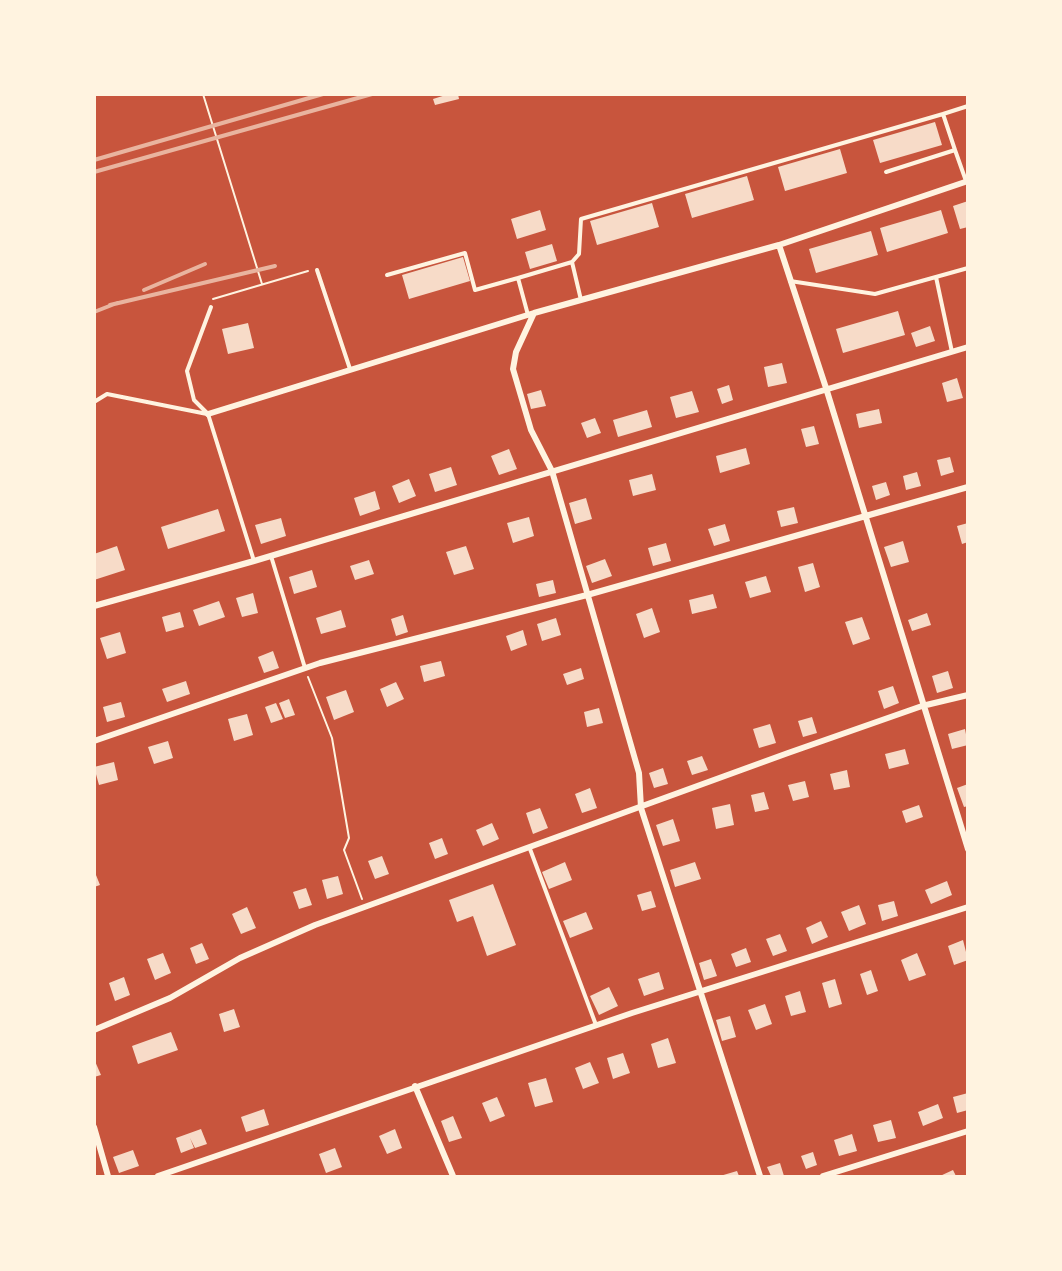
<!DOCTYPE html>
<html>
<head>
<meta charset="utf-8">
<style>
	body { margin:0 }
	#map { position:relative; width:1062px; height:1271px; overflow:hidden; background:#c8553d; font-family:"Exo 2",sans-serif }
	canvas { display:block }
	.frame { position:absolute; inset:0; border:96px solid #fff3e0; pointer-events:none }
</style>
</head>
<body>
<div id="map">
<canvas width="1062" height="1271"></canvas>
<div class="frame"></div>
</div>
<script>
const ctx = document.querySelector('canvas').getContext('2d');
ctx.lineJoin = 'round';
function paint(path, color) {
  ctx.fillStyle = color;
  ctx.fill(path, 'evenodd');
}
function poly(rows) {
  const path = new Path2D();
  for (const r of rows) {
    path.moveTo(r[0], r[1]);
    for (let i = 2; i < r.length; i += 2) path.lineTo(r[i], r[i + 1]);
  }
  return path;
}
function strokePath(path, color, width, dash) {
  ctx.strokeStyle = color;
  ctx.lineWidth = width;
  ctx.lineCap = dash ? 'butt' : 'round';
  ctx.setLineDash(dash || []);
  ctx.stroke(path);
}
paint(poly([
	[449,94,458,94,459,99,435,105,433,99],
	[935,122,942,145,880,163,873,140],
	[840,149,847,173,785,191,778,167],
	[747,176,754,200,692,218,685,194],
	[968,201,968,227,960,229,953,206],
	[652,203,659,227,597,245,590,221],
	[540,210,546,230,517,239,511,219],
	[941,210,948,233,887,252,880,228],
	[871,231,878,255,816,273,809,249],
	[552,244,557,261,530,269,525,252],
	[463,257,470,281,409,299,402,275],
	[898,311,905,335,843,353,836,329],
	[248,323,254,348,228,354,222,329],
	[930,326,935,341,916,347,911,333],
	[782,363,787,383,768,387,764,367],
	[957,378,963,398,947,402,942,383],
	[729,385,733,400,722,404,717,389],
	[541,390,546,406,531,409,527,394],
	[692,391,699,412,676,418,670,397],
	[879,409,882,423,859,428,856,414],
	[647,410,652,427,618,437,613,420],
	[595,418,601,433,587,438,581,423],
	[814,426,819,444,806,447,801,429],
	[746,448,750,464,720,473,716,456],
	[509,449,517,469,499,475,491,456],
	[950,457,954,472,941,476,937,460],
	[451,467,457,485,435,492,429,474],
	[917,472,921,486,906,490,903,476],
	[652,474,656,490,633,496,629,480],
	[409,479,416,496,399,503,392,486],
	[886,482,890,495,876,500,872,486],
	[375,491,380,509,360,516,354,498],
	[586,498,592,519,575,524,569,503],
	[794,507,798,523,781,527,777,511],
	[218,509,225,531,168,549,161,527],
	[529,517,534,536,513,543,507,523],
	[281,518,286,536,261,544,255,525],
	[968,523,968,542,962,544,957,526],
	[725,524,730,541,714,546,708,529],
	[903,541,909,562,891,567,884,547],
	[666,543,671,561,653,566,648,548],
	[117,546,125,570,94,580,94,554],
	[466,546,474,569,454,575,446,552],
	[605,559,612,576,592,583,586,566],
	[369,560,374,574,355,580,350,566],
	[813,563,820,587,805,592,798,567],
	[312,570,317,587,294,594,289,577],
	[766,576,771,592,750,598,745,582],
	[553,580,556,593,539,597,536,584],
	[253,593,258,613,242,617,236,598],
	[713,594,717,608,692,614,689,600],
	[219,601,225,617,199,626,193,610],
	[652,608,660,632,644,638,636,614],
	[341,610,346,627,321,634,316,618],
	[180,612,184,627,166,632,162,617],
	[927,613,931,625,912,631,908,620],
	[403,615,408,632,396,636,391,619],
	[862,617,870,639,853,645,845,622],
	[556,618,561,635,542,641,537,624],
	[523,630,527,645,511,651,506,636],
	[120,632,126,653,107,659,100,638],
	[273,651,279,668,264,673,258,657],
	[441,661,445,676,424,682,420,666],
	[581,668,584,679,567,685,563,674],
	[948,671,953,688,937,693,932,676],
	[186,681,190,694,167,702,162,689],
	[396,682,404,699,387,707,380,689],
	[893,686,899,703,884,709,878,691],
	[346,690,354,712,334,720,326,697],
	[289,699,295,715,285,718,279,703],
	[121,702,125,717,107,722,103,707],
	[276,703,283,719,271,723,265,707],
	[599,708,603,723,587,727,584,712],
	[247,714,253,735,234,741,228,719],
	[812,717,817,733,803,737,798,721],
	[770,724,776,743,759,748,753,729],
	[965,729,968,745,952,749,948,734],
	[168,741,173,758,154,764,148,747],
	[905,749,909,764,889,769,885,754],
	[702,756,708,770,692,775,687,761],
	[114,762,118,780,99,785,94,767],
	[663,768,668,784,654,788,649,773],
	[847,770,850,787,834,790,830,774],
	[805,781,809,797,793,801,788,785],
	[968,784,968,806,964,807,957,788],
	[590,788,597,808,582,813,575,794],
	[764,792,769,809,755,812,751,795],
	[730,804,734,825,716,829,712,808],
	[919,805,923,817,906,823,902,811],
	[540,808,548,828,533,834,526,813],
	[673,819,680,841,663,846,656,825],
	[492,823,499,839,483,846,476,830],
	[442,838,448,854,435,859,429,843],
	[382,856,389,874,375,879,368,861],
	[565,862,572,880,549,889,542,872],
	[695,862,701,879,675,887,670,870],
	[94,870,100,885,94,887],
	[338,876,343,894,327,899,322,880],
	[947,881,952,895,931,904,925,890],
	[493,884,516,945,487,956,473,916,457,922,449,900],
	[306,888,312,905,299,909,293,892],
	[651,891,656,907,642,911,637,895],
	[894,901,898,916,882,921,878,905],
	[859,905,866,924,849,931,841,912],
	[247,907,256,928,241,934,232,914],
	[586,912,593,929,570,938,563,921],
	[821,921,828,937,812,944,806,928],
	[780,934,787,951,773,956,766,939],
	[963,940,968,960,954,965,948,946],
	[202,943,209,959,196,964,190,948],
	[746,948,751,962,736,967,731,954],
	[163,953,171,973,155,980,147,959],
	[917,953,926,975,909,981,901,960],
	[711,959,717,976,704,980,699,963],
	[871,970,878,991,867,995,860,974],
	[659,972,664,989,644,996,638,979],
	[124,977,130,995,115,1001,109,983],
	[835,979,842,1004,829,1008,822,983],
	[609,987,618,1006,599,1015,590,996],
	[800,991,806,1012,791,1016,785,996],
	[765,1004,772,1024,756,1030,748,1010],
	[234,1009,240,1027,224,1032,219,1014],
	[730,1016,736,1037,722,1041,716,1020],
	[171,1032,178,1050,138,1064,132,1046],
	[668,1038,676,1063,658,1068,651,1044],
	[623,1053,630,1073,613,1079,607,1058],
	[94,1059,101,1075,94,1077],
	[590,1062,599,1083,583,1089,575,1068],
	[546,1078,553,1102,535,1107,528,1083],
	[968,1093,968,1110,957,1113,953,1097],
	[497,1097,505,1116,490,1122,482,1103],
	[938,1104,943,1118,923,1126,918,1112],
	[264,1109,269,1125,246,1132,241,1117],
	[453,1116,462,1138,449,1142,441,1121],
	[891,1120,896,1138,878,1142,873,1125],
	[201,1129,207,1144,195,1148,190,1138,194,1148,181,1153,176,1138],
	[395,1129,402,1148,387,1154,379,1136],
	[852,1134,857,1151,839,1156,834,1140],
	[335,1148,342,1167,326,1173,319,1154],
	[133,1150,139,1166,119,1173,113,1157],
	[813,1152,817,1165,806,1169,801,1156],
	[780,1163,784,1176,771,1176,767,1167],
	[953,1170,956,1176,940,1176],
	[737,1171,739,1176,720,1176]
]), '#f7dbc8');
strokePath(poly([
	[203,94,262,284],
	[213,299,308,271],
	[308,677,332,738,349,838,344,850,362,899]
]), '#fff3e0', 2);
strokePath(poly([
	[943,114,968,106],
	[886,172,955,150,966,181],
	[317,270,350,369],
	[387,275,465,253,475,290,518,278],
	[936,277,952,352],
	[790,281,875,294,968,268],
	[581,300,572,262,579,254,581,219,943,114,955,150],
	[211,307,187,371,194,400,208,414,254,561],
	[528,315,518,278,572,262],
	[94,402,107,394,207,414],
	[271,556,305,668],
	[530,849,596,1025]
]), '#fff3e0', 4);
strokePath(poly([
	[779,245,826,388,968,849],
	[534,313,516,352,513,369,531,430,552,471,639,773,641,808,760,1176],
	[208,414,534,313,779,245,968,181],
	[94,606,254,561,968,347],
	[94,741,320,663,587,595,968,487],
	[94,1030,170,998,240,958,315,925,788,753,922,706,968,695],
	[415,1086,453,1176],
	[94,1127,108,1176],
	[158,1176,632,1013,968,907],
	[823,1176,968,1131]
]), '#fff3e0', 6);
strokePath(poly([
	[94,160,323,94],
	[94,172,372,94],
	[144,290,205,264],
	[110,305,275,266],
	[94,312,117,303]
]), '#e9b49f', 4);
</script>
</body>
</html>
